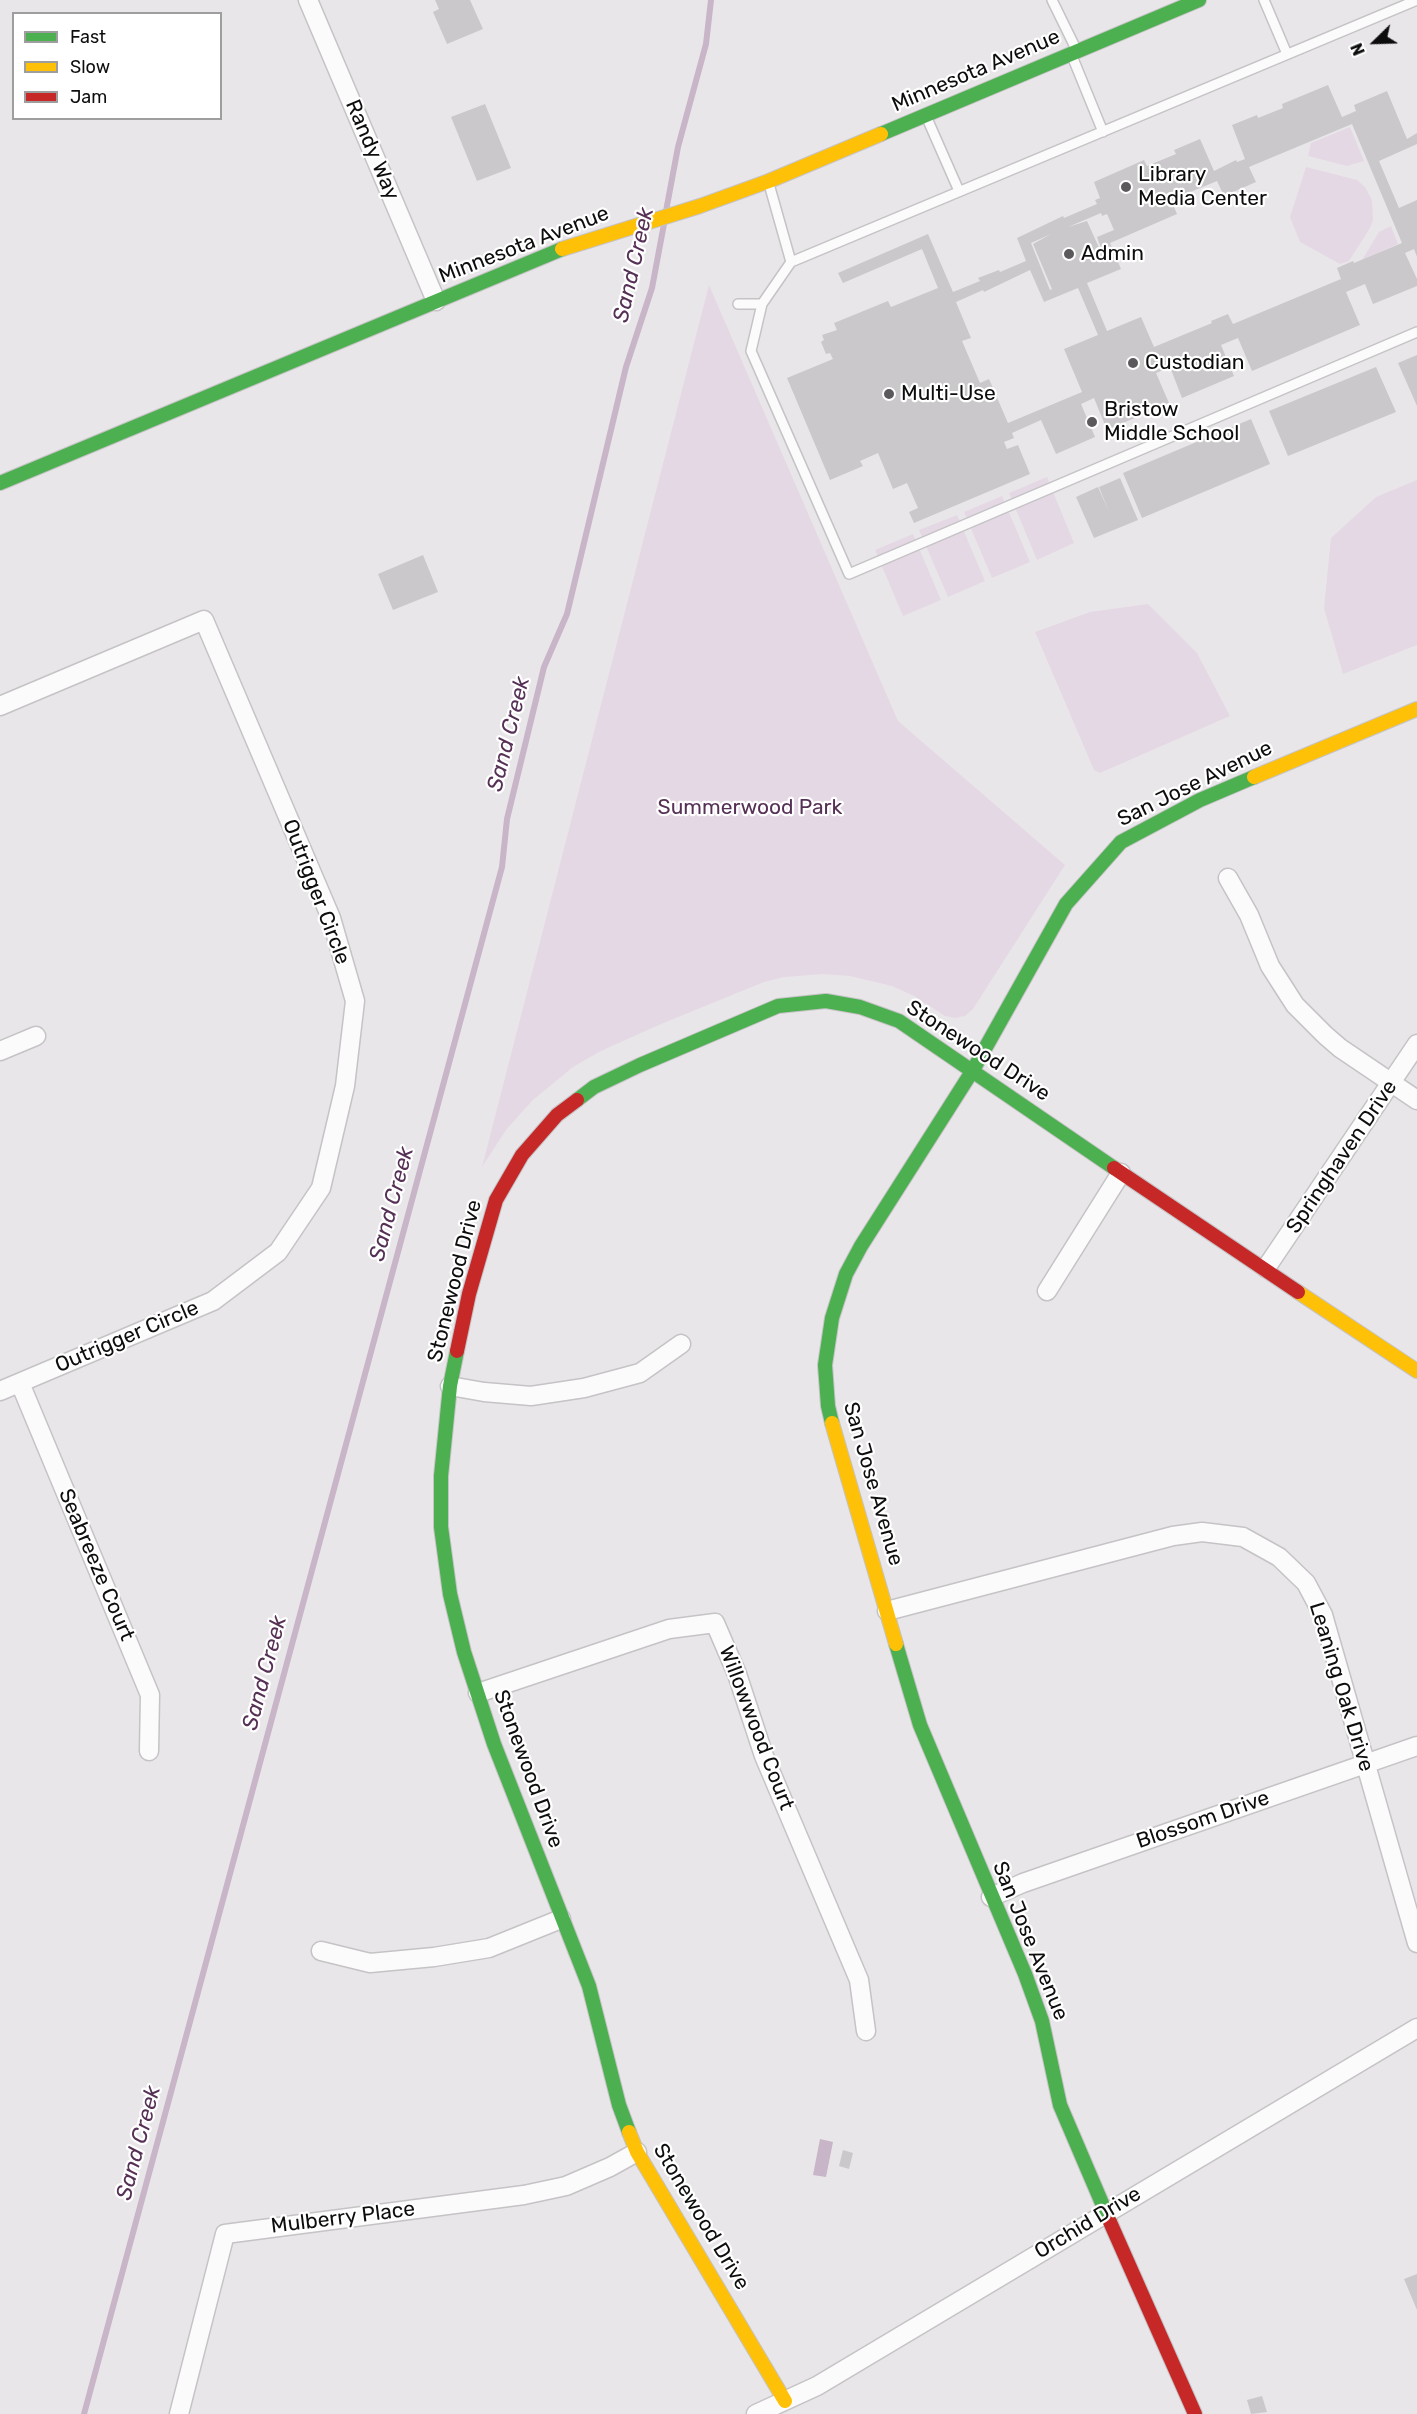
<!DOCTYPE html>
<html>
<head>
<meta charset="utf-8">
<style>
	body { margin:0 }
	#map { position:relative; width:1417px; height:2414px; overflow:hidden; background:#e9e6e9; font-family:Rubik,sans-serif }
	canvas { display:block }
	.legend { position:absolute; left:12px; top:12px; width:210px; height:108px; box-sizing:border-box; background:#fff; border:2px solid #9f9e9f; margin:0; padding:8px 10px; list-style:none; font-size:18px; color:#0e0d0e }
	.legend li { display:flex; align-items:center; gap:12px; height:30px }
	.legend b { width:30px; border:2px solid #9f9e9f }
	.north { position:absolute; left:1345px; top:12px; width:60px; height:60px; -webkit-text-stroke:4px #fff; paint-order:stroke; rotate:247deg; font-size:16px; font-weight:700; line-height:24px; text-align:center; color:#0e0d0e }
	.north::after { content:''; display:block; margin:auto; width:21px; height:27px; background:#0e0d0e; clip-path:polygon(50% 0,100% 100%,50% 72%,0 100%) }
</style>
</head>
<body>
<div id="map">
<canvas width="1417" height="2414"></canvas>
<ul class="legend">
<li><b style="height:8px;background:#4caf50"></b>Fast</li>
<li><b style="height:8px;background:#ffc107"></b>Slow</li>
<li><b style="height:8px;background:#c62828"></b>Jam</li>
</ul>
<div class="north">N</div>
</div>
<script>
const ctx = document.querySelector('canvas').getContext('2d');
ctx.lineJoin = 'round';
function paint(path, color) {
  ctx.fillStyle = color;
  ctx.fill(path, 'evenodd');
}
function poly(rows) {
  const path = new Path2D();
  for (const r of rows) {
    path.moveTo(r[0], r[1]);
    for (let i = 2; i < r.length; i += 2) path.lineTo(r[i], r[i + 1]);
  }
  return path;
}
function strokePath(path, color, width, dash) {
  ctx.strokeStyle = color;
  ctx.lineWidth = width;
  ctx.lineCap = dash ? 'butt' : 'round';
  ctx.setLineDash(dash || []);
  ctx.stroke(path);
}
function label(font, color, halo, rows, align = 'center') {
  ctx.font = font + ' Rubik,sans-serif';
  ctx.lineWidth = 4.5;
  ctx.setLineDash([]);
  ctx.textBaseline = 'middle';
  ctx.strokeStyle = halo;
  ctx.fillStyle = color;
  for (const [text, x, y, turn = 0] of rows) {
    ctx.save();
    ctx.translate(x, y);
    ctx.rotate((+turn || 0) * Math.PI / 180);
    ctx.textAlign = isNaN(turn) ? turn : align;
    if (halo) ctx.strokeText(text, 0, 0);
    ctx.fillText(text, 0, 0);
    ctx.restore();
  }
}
paint(poly([
	[1350,127,1364,161,1347,166,1308,156,1311,143],
	[1306,167,1357,180,1365,187,1372,200,1373,220,1370,228,1349,261,1340,264,1300,242,1290,217],
	[1391,226,1398,244,1362,260,1379,232],
	[709,285,898,721,1065,865,973,1009,965,1016,955,1018,945,1016,914,996,892,986,850,976,823,974,784,977,764,982,661,1024,601,1051,573,1067,533,1100,521,1113,506,1130,482,1167],
	[1047,477,1074,543,1037,560,1009,493],
	[1417,480,1417,645,1343,674,1324,608,1331,538,1376,497],
	[1002,496,1030,562,992,578,964,512],
	[957,515,985,581,948,597,919,530],
	[913,534,941,600,903,616,875,550],
	[1148,604,1197,653,1230,716,1100,773,1094,770,1035,632,1090,612]
]), '#e5d8e5');
paint(poly([
	[820,2139,833,2142,826,2177,813,2175]
]), '#c8b5c7');
strokePath(poly([
	[666,211,678,147,706,44,711,0],
	[84,2414,502,867,507,819,544,667,567,614,626,367,652,288,664,224]
]), '#c8b5c7', 6);
paint(poly([
	[435,0,470,0,483,29,447,44,433,12,439,9],
	[1328,85,1342,117,1356,111,1354,105,1387,91,1407,139,1417,133,1417,144,1379,161,1399,208,1417,200,1417,257,1414,249,1405,253,1417,279,1417,286,1373,304,1365,284,1346,292,1360,325,1252,371,1238,338,1221,345,1234,376,1182,398,1170,367,1156,373,1169,403,1107,430,1094,398,1081,404,1095,437,1056,454,1041,420,1012,433,1014,438,1004,442,1007,449,1018,445,1030,474,914,523,909,512,918,508,907,483,893,489,878,453,860,461,863,466,830,480,787,378,833,359,830,353,826,354,821,342,824,340,822,335,837,330,834,323,888,301,891,307,938,288,922,249,843,283,838,273,928,234,953,292,980,281,978,278,999,270,1000,272,1026,261,1017,238,1063,216,1064,218,1097,204,1095,200,1100,198,1094,182,1144,160,1147,166,1176,154,1174,150,1200,139,1214,171,1236,160,1237,162,1245,159,1232,125,1257,115,1258,118,1283,108,1282,104],
	[1352,124,1402,243,1354,263,1353,261,1337,268,1341,279,1233,324,1228,314,1211,321,1212,323,1154,347,1141,317,1107,331,1087,283,1121,269,1110,243,1177,214,1171,200,1217,181,1224,196,1256,182,1249,167],
	[1101,213,1102,216,1107,214,1114,230,1097,237,1102,251,1101,252,1087,221,1068,227],
	[1051,234,1033,244,1052,289,1050,290,1031,243],
	[1030,270,1044,302,1078,288,1098,335,1064,349,1082,392,1008,423,989,379,980,383,962,341,971,338,956,302,983,290,984,292],
	[485,104,511,168,477,181,451,117],
	[1417,355,1417,406,1398,363],
	[1376,367,1396,412,1288,456,1269,411],
	[1251,419,1270,464,1142,518,1123,473],
	[1120,478,1138,520,1094,538,1076,497,1098,487,1109,512,1099,487],
	[423,555,438,592,393,610,378,574],
	[843,2150,853,2153,849,2169,839,2166],
	[1417,2274,1417,2310,1404,2279],
	[1262,2396,1267,2412,1251,2414,1247,2400]
]), '#cac8ca');
const lane = poly([
	[1052,0,1076,49],
	[1264,0,1287,54],
	[1417,0,791,262,762,304,751,351,849,574,1417,332],
	[1072,56,1103,132],
	[926,116,959,191],
	[769,184,791,262],
	[738,304,762,304]
]);
const street = poly([
	[308,0,436,301],
	[0,706,204,620,331,918,355,1001,345,1086,321,1188,278,1252,213,1301,0,1391],
	[1228,878,1249,915,1270,966,1295,1005,1325,1035,1340,1048,1417,1100],
	[0,1051,36,1036],
	[1266,1268,1417,1044],
	[1047,1291,1121,1173],
	[20,1383,150,1695,149,1751],
	[450,1386,484,1392,531,1396,584,1388,640,1373,681,1344],
	[887,1611,1173,1536,1202,1532,1243,1537,1279,1557,1306,1583,1323,1615,1417,1943],
	[478,1693,669,1629,715,1623,737,1674,764,1756,859,1980,866,2031],
	[991,1897,1023,1883,1417,1746],
	[321,1951,370,1963,434,1957,489,1948,561,1919],
	[179,2414,225,2234,524,2195,566,2186,610,2167,637,2152],
	[756,2414,817,2386,1417,2028]
]);
const fast = poly([
	[881,134,1199,0],
	[0,483,562,249],
	[577,1100,594,1087,640,1065,778,1006,826,1001,860,1007,899,1021,1114,1168],
	[457,1351,450,1386,441,1476,441,1527,450,1594,464,1652,494,1744,589,1986,619,2105,629,2132],
	[832,1423,828,1406,825,1365,832,1318,846,1274,861,1246,973,1070,1066,904,1121,842,1200,800,1254,777],
	[896,1644,920,1725,1025,1974,1042,2021,1060,2105,1110,2222]
]);
const slow = poly([
	[562,249,700,206,769,181,881,134],
	[1254,777,1417,709],
	[1298,1292,1417,1371],
	[832,1423,896,1644],
	[629,2132,637,2152,785,2401]
]);
const jam = poly([
	[1114,1168,1298,1292],
	[457,1351,469,1294,496,1200,522,1155,557,1115,577,1100],
	[1110,2222,1195,2414]
]);
strokePath(lane, '#c5c3c5', 12);
strokePath(street, '#c5c3c5', 21);
strokePath(fast, '#c5c3c5', 16);
strokePath(slow, '#c5c3c5', 16);
strokePath(jam, '#c5c3c5', 16);
strokePath(lane, '#fcfbfc', 9);
strokePath(street, '#fcfbfc', 18);
strokePath(fast, '#4caf50', 14);
strokePath(slow, '#ffc107', 14);
strokePath(jam, '#c62828', 14);
for (const [x, y, r, color] of [
	[1126,187,6,"#5b595b"],
	[1069,254,6,"#5b595b"],
	[1133,363,6,"#5b595b"],
	[889,394,6,"#5b595b"],
	[1092,422,6,"#5b595b"]
]) {
  const dot = new Path2D();
  dot.arc(x, y, r, 0, 2 * Math.PI);
  ctx.fillStyle = color;
  ctx.fill(dot);
  strokePath(dot, '#fff', 2);
}
label('21px', '#0e0d0e', '#fff', [
	["Minnesota Avenue",976,71,-23],
	["Randy Way",372,150,67],
	["Minnesota Avenue",524,245,-21],
	["San Jose Avenue",1195,784,-26],
	["Outrigger Circle",316,892,69],
	["Stonewood Drive",978,1051,33],
	["Springhaven Drive",1342,1157,-56],
	["Stonewood Drive",455,1281,-76],
	["Outrigger Circle",127,1337,-23],
	["San Jose Avenue",873,1484,74],
	["Seabreeze Court",96,1565,67],
	["Leaning Oak Drive",1341,1687,73],
	["Willowwood Court",756,1728,69],
	["Stonewood Drive",528,1769,70],
	["Blossom Drive",1203,1820,-19],
	["San Jose Avenue",1030,1941,68],
	["Stonewood Drive",701,2217,59],
	["Mulberry Place",343,2218,-7],
	["Orchid Drive",1088,2223,-31]
]);
label('21px', '#0e0d0e', '#fff', [
	["Library",1138,175],
	["Media Center",1138,199],
	["Admin",1081,254],
	["Custodian",1145,363],
	["Multi-Use",901,394],
	["Bristow",1104,410],
	["Middle School",1104,434]
], 'left');
label('21px', '#563156', '#fff', [
	["Summerwood Park",750,808]
]);
label('italic 22px', '#563156', '#fff', [
	["Sand Creek",634,265,-77],
	["Sand Creek",509,734,-76],
	["Sand Creek",392,1204,-75],
	["Sand Creek",265,1673,-75],
	["Sand Creek",139,2143,-75]
]);
</script>
</body>
</html>
